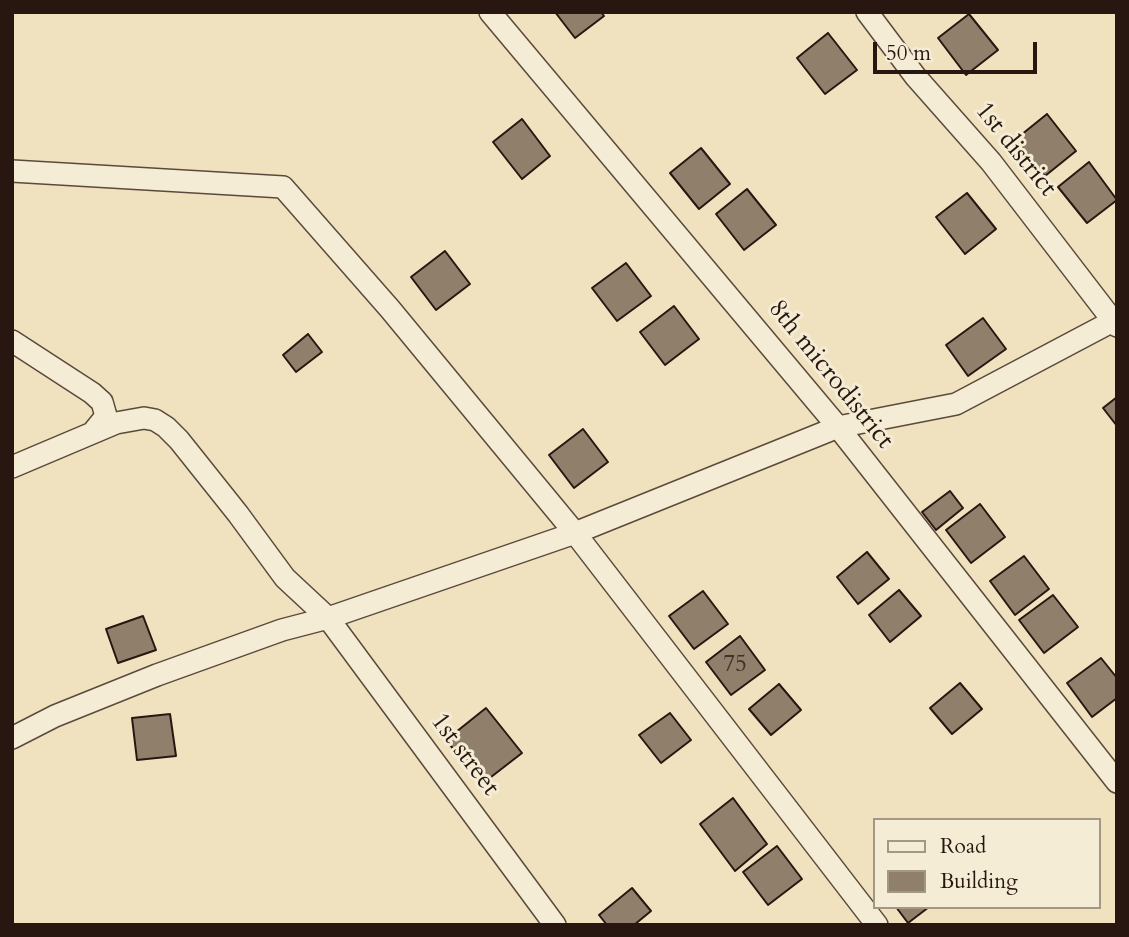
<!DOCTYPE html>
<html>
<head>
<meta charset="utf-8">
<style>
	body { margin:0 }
	#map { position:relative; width:1129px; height:937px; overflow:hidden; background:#f0e1bf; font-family:Cardo,serif }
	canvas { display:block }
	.frame { position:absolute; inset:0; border:14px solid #281710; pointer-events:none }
	.legend { position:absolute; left:873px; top:818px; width:228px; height:91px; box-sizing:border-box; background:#f5ecd5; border:2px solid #a39786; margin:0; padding:9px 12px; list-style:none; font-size:21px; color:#281710 }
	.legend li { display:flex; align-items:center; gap:14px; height:35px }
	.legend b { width:35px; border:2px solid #a39786 }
	.scale { position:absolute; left:873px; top:42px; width:164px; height:32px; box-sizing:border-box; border:4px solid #281710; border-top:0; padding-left:9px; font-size:21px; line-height:24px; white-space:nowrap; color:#281710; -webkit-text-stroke:5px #f5ecd5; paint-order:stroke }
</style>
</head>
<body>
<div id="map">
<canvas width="1129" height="937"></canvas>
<div class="frame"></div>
<ul class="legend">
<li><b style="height:9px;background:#f5ecd5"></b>Road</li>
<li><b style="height:19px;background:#90806b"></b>Building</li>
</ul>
<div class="scale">50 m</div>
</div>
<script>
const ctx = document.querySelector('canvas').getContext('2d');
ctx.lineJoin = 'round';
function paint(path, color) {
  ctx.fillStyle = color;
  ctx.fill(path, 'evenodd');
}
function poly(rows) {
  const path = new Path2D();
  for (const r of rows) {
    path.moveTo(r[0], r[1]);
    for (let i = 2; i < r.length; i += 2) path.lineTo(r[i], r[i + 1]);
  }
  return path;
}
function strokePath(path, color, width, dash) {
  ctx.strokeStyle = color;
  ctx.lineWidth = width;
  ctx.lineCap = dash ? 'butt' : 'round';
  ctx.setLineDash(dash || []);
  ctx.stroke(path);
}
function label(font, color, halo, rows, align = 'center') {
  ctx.font = font + ' Cardo,serif';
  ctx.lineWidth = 6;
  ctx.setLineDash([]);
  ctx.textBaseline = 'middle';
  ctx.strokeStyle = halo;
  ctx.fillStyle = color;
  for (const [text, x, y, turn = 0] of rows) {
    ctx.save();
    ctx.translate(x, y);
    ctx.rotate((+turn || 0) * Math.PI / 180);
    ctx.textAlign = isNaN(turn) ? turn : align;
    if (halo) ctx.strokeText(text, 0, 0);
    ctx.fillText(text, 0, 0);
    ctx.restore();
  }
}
const building = poly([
	[555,12,601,12,604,16,575,38,555,12],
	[969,14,998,50,966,75,938,38,969,14],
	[828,33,857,70,825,94,797,58,828,33],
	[1047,114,1076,151,1045,176,1016,139,1047,114],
	[522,119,550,156,522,179,493,142,522,119],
	[701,148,730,184,699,209,670,173,701,148],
	[1089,162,1117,200,1087,223,1058,187,1089,162],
	[747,189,776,225,744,250,716,214,747,189],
	[967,193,996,229,965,254,936,217,967,193],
	[445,251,470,284,436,310,411,277,445,251],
	[626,263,651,296,617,321,592,288,626,263],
	[674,306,699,339,665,365,640,332,674,306],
	[983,318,1006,349,968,376,946,345,983,318],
	[308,334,322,352,296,372,283,355,308,334],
	[1117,397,1117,426,1103,408,1117,397],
	[583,429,608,462,574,488,549,455,583,429],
	[950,491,963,508,936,530,922,512,950,491],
	[980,504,1005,537,971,563,946,530,980,504],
	[867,552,889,579,858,604,837,577,867,552],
	[1024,556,1049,589,1015,615,990,581,1024,556],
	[899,590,921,616,890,642,869,615,899,590],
	[703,591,728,624,694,649,669,616,703,591],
	[1053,595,1078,627,1044,653,1019,620,1053,595],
	[143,616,156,650,118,663,106,629,143,616],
	[740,636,765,670,731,695,706,662,740,636],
	[1101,658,1117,678,1117,698,1092,717,1067,683,1101,658],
	[960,683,982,709,952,734,930,708,960,683],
	[779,684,801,710,771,735,749,709,779,684],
	[486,708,522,753,482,784,446,740,486,708],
	[670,713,691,740,661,763,639,735,670,713],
	[170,714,176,756,137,760,132,718,170,714],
	[733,798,767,844,735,871,700,824,733,798],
	[777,846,802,879,768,905,743,872,777,846],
	[632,888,651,911,634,925,607,925,599,915,632,888],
	[896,907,929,907,908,923,896,907]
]);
paint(building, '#90806b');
strokePath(building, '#281710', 2);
const minor = poly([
	[490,12,838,427,1117,782],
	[867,12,915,76,991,162,1117,326],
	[12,171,283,187,390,309,575,533,877,925],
	[12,341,92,393,102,402,106,416,93,432],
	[12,467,116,423,144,418,155,420,166,427,179,440,238,514,285,578,328,618,555,925],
	[12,738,55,716,157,675,282,630,328,618,575,533,838,427,956,404,1113,321]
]);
strokePath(minor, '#5a4a3c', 24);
strokePath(minor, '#f5ecd5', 21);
label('23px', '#423127', null, [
	["75",735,666]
]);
label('26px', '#281710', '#f5ecd5', [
	["1st district",1015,150,51],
	["8th microdistrict",830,375,51],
	["1st street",464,755,53]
]);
</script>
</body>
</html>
